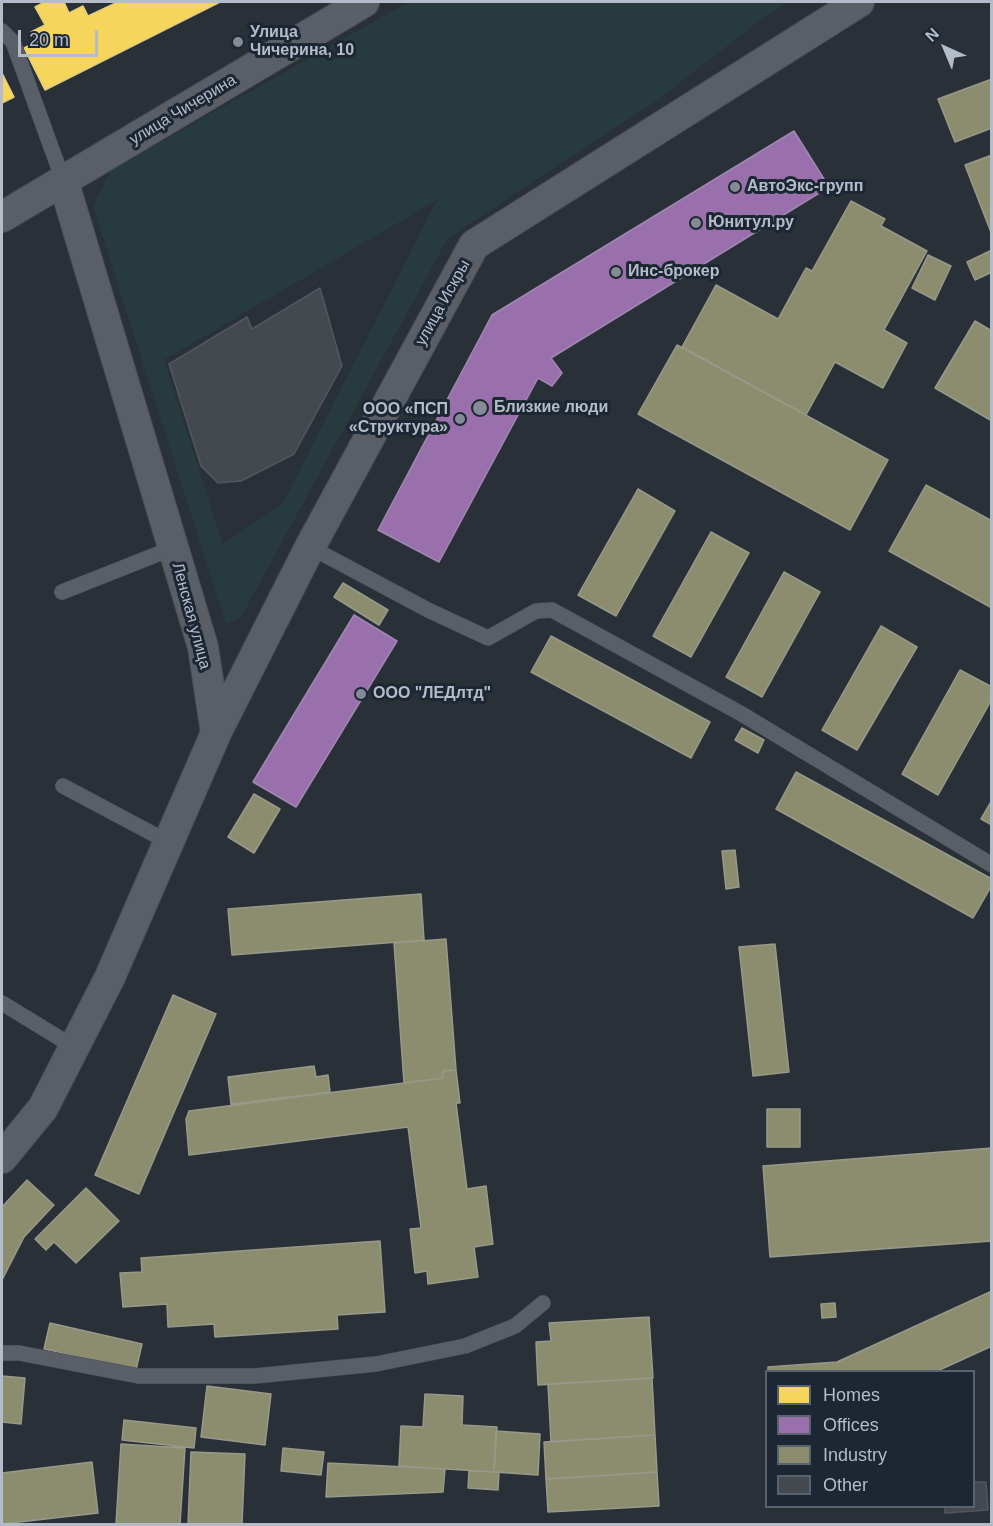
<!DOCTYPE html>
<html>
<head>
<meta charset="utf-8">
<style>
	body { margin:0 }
	#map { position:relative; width:993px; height:1526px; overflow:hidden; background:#2a3038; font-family:Helvetica,sans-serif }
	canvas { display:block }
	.frame { position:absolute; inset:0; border:3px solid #b4bcc9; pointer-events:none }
	.legend { position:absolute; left:765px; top:1370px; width:210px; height:138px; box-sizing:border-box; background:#1d2633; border:2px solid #59626f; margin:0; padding:8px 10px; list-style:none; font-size:18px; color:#b4bcc9 }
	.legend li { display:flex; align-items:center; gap:12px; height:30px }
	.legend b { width:30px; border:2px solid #59626f }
	.north { position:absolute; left:915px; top:18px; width:60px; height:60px; -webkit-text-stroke:4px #1d2633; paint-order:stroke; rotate:316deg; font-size:16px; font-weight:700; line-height:24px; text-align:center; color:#b4bcc9 }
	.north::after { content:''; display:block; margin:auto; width:21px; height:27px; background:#b4bcc9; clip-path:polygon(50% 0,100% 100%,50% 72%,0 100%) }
	.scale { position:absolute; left:18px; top:30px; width:80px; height:27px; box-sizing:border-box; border:3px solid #b4bcc9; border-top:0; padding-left:8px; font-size:18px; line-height:21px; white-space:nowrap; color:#b4bcc9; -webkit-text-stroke:4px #1d2633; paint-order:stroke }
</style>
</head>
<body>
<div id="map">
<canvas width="993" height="1526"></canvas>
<div class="frame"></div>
<ul class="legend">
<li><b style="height:16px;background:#f6d55c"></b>Homes</li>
<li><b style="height:16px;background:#9970ab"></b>Offices</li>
<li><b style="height:16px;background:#8c8c6e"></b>Industry</li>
<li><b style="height:16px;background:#444950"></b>Other</li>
</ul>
<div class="north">N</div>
<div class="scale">20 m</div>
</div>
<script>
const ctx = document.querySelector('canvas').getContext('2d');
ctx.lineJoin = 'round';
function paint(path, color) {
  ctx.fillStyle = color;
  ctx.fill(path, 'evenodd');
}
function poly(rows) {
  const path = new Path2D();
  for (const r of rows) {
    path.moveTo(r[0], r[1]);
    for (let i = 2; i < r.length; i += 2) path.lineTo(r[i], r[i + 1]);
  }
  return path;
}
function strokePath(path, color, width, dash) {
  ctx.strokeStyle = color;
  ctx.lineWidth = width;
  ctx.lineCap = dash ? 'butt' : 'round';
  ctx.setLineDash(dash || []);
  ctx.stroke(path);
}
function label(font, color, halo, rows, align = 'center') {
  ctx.font = font + ' Helvetica,sans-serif';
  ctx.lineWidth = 6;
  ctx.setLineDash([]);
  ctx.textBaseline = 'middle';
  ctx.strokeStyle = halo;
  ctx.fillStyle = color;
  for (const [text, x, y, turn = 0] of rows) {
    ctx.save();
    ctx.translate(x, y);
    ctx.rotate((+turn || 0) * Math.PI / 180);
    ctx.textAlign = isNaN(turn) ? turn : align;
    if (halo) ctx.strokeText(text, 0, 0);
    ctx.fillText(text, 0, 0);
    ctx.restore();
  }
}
paint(poly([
	[409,2,790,2,763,18,659,99,448,238,241,617,226,624,93,206,111,170],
	[437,200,283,503,223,544,164,360]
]), '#273a3e');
const homes = poly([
	[45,2,64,2,69,13,83,6,88,16,118,2,220,2,45,90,24,48,36,42,31,32,45,25,35,7,45,2],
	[2,73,14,97,2,103,2,73]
]);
paint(homes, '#f6d55c');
strokePath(homes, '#e2ce7d', 1.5);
const offices = poly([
	[794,131,829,187,551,358,562,373,552,386,538,378,439,562,378,530,492,315,794,131],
	[354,615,397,641,296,807,253,782,354,615]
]);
paint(offices, '#9970ab');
strokePath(offices, '#a187b4', 1.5);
const industry = poly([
	[992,79,992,128,955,142,938,99,992,79],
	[992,155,992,235,965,165,992,155],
	[851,201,885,219,881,226,927,251,884,330,907,343,883,388,835,362,806,415,682,347,716,285,778,319,806,268,812,271,851,201],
	[992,250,992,272,975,280,967,262,992,250],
	[928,255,951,266,935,300,912,288,928,255],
	[975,321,992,331,992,421,935,388,975,321],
	[677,345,888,460,850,530,638,414,677,345],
	[926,485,992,521,992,608,889,551,926,485],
	[638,489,675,511,616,616,578,595,638,489],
	[711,532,749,553,691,657,653,636,711,532],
	[784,572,820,592,762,697,726,677,784,572],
	[343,583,388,610,379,625,334,597,343,583],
	[881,626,917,647,857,750,822,730,881,626],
	[551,636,710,722,691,758,531,672,551,636],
	[960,670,992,687,992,699,938,795,902,774,960,670],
	[742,728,764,740,758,753,735,740,742,728],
	[796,772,992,879,992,885,973,918,776,809,796,772],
	[254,794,280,809,254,853,228,837,254,794],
	[992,800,992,825,981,819,992,800],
	[735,850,739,887,726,889,722,851,735,850],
	[421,894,424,940,232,955,228,909,421,894],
	[446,939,456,1070,443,1071,443,1078,404,1083,394,943,446,939],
	[775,944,789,1072,753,1076,739,947,775,944],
	[173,995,216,1014,139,1194,95,1175,173,995],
	[314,1066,316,1077,328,1075,330,1092,231,1104,228,1077,314,1066],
	[456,1070,460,1103,456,1103,467,1189,486,1186,493,1244,474,1247,478,1277,428,1284,427,1271,415,1273,410,1229,421,1228,408,1127,189,1155,186,1119,189,1111,443,1078,443,1071,456,1070],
	[767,1109,800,1109,800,1147,767,1147,767,1109],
	[992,1148,992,1241,770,1257,763,1166,992,1148],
	[27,1180,54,1205,24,1237,2,1280,2,1207,27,1180],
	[86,1188,119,1221,76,1263,54,1242,46,1250,35,1239,86,1188],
	[380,1241,385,1312,337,1315,338,1329,215,1337,214,1324,168,1327,167,1304,123,1307,120,1273,142,1272,141,1258,380,1241],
	[992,1291,992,1346,935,1372,768,1372,768,1367,837,1362,992,1291],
	[835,1303,836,1317,822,1318,821,1304,835,1303],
	[649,1317,653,1378,538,1385,536,1342,551,1341,549,1323,649,1317],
	[50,1323,142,1344,136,1370,44,1349,50,1323],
	[2,1376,25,1378,21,1424,2,1422,2,1376],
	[652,1378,655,1435,551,1442,548,1384,652,1378],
	[207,1386,271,1394,265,1445,201,1437,207,1386],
	[425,1394,463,1396,462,1425,497,1427,494,1472,399,1466,401,1426,423,1427,425,1394],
	[124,1420,196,1428,194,1448,122,1440,124,1420],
	[496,1431,540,1434,538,1475,494,1472,496,1431],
	[655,1435,657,1472,546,1479,544,1442,655,1435],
	[121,1444,185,1448,180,1524,116,1524,121,1444],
	[283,1448,324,1452,321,1475,281,1471,283,1448],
	[191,1452,245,1454,242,1524,188,1524,191,1452],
	[92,1462,98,1513,2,1524,2,1473,92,1462],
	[328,1463,445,1469,443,1492,326,1497,328,1463],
	[469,1471,499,1472,498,1490,468,1488,469,1471],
	[657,1472,659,1506,548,1512,546,1479,657,1472]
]);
paint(industry, '#8c8c6e');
strokePath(industry, '#989a89', 1.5);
const building = poly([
	[320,288,342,366,294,454,241,481,218,483,201,466,169,364,247,317,252,329,320,288],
	[974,1482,986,1482,988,1510,945,1513,945,1506,974,1506,974,1482]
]);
paint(building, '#444950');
strokePath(building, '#52575f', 1.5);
const lane = poly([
	[2,31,13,42,63,180],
	[310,547,428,610,488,638,536,611,552,610,740,713,992,865],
	[62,592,173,548],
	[63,786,170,843],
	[2,1003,74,1047],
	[2,1353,19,1353,138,1376,255,1376,376,1364,465,1346,515,1326,543,1303]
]);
const street = poly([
	[63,180,203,647,216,733],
	[2,217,364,2],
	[2,1158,43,1108,110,977,216,733,310,547,474,245,859,2]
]);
strokePath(lane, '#484c53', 16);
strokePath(street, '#484c53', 32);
strokePath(lane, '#5a5e66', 15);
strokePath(street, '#5a5e66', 30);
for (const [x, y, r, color] of [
	[238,42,6,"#848b96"],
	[735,187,6,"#848b96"],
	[696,223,6,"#848b96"],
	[616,272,6,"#848b96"],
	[480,408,8,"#848b96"],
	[460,419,6,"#848b96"],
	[361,694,6,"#848b96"]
]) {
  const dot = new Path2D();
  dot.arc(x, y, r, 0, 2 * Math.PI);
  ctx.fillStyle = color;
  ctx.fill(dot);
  strokePath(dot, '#1d2633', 2);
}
label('bold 16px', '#b4bcc9', '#1d2633', [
	["Улица",250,33],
	["Чичерина, 10",250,51],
	["АвтоЭкс-групп",747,187],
	["Юнитул.ру",708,223],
	["Инс-брокер",628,272],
	["Близкие люди",494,408],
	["ООО «ПСП",448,410,"right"],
	["«Структура»",448,428,"right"],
	["ООО \"ЛЕДлтд\"",373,694]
], 'left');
label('16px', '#b4bcc9', '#1d2633', [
	["улица Чичерина",183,110,-31],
	["улица Искры",443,303,-61],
	["Ленская улица",191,616,75]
]);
</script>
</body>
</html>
